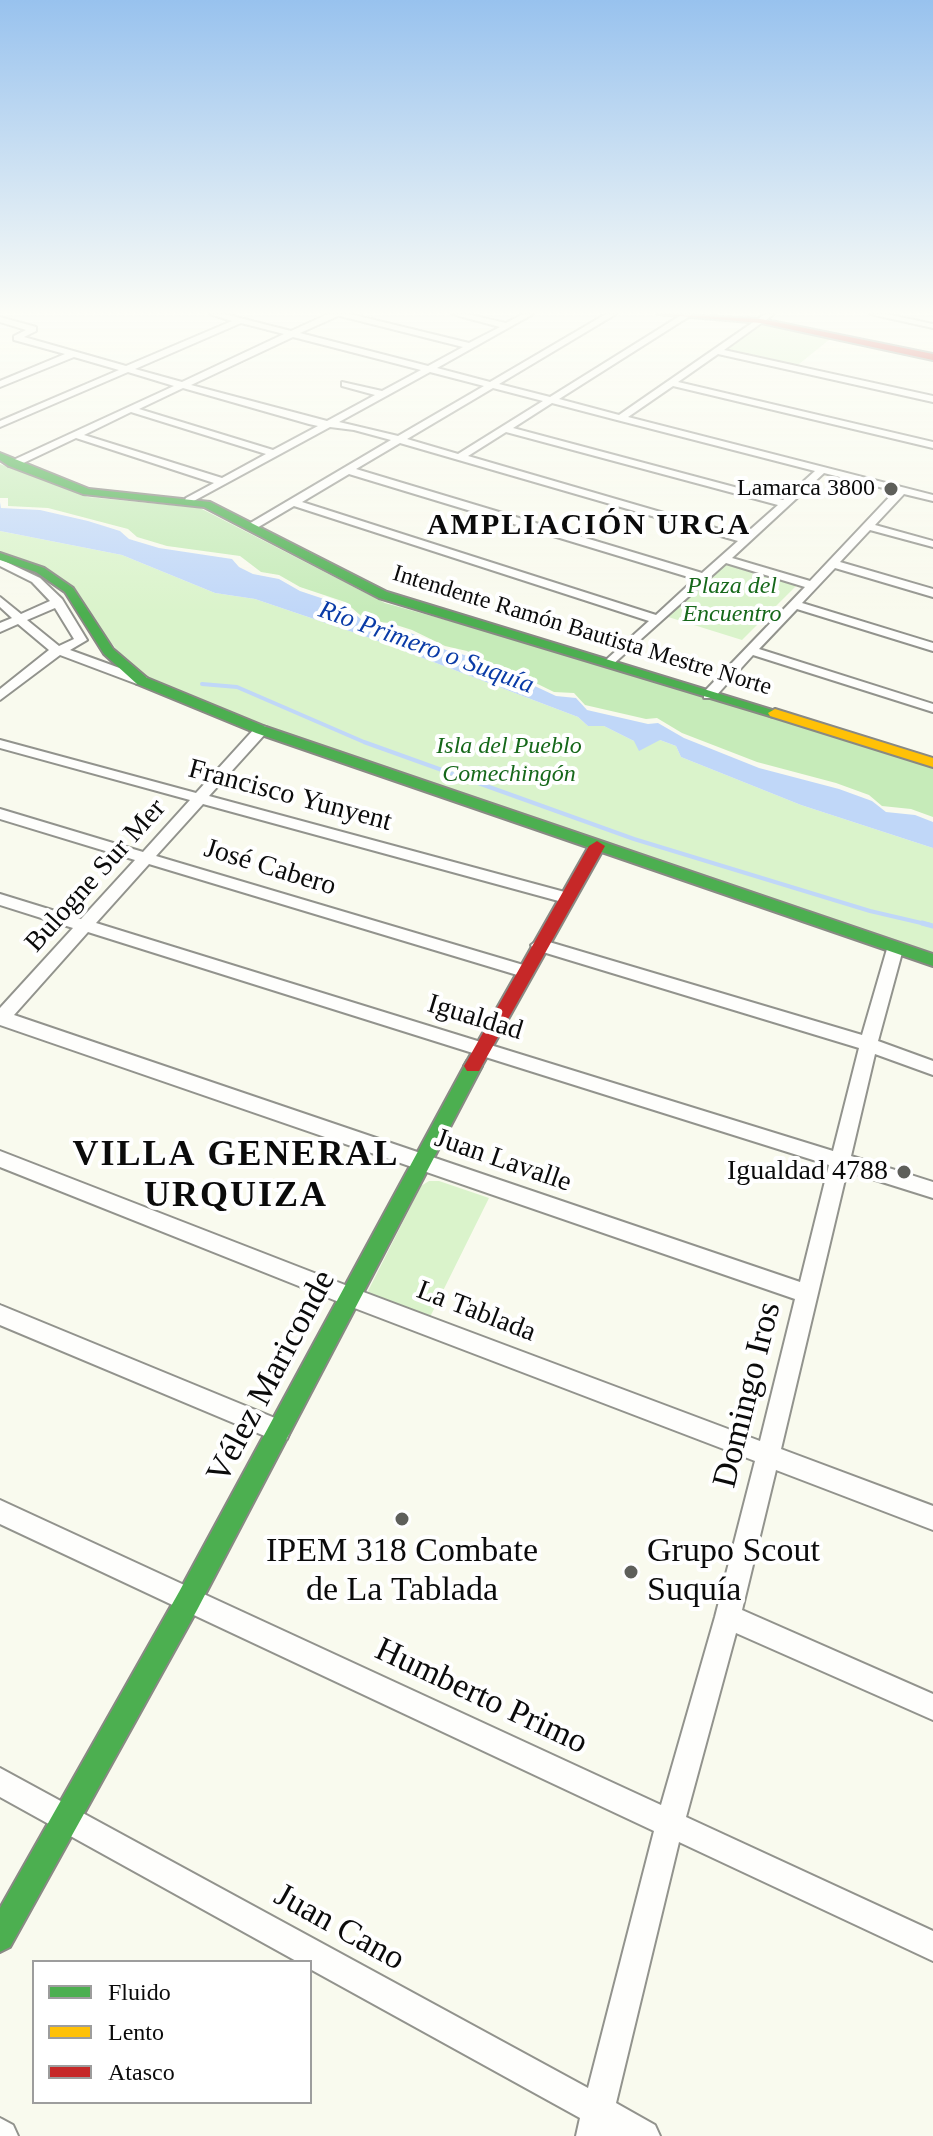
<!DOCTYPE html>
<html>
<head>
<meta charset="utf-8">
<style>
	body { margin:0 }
	#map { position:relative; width:933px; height:2136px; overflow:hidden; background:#f9faee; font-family:"Times New Roman",serif }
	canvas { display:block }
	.legend { position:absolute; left:32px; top:1960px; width:280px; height:144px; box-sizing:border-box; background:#fff; border:2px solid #9d9d9d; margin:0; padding:10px 14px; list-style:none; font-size:24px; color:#0b0b0b }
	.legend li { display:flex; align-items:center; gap:16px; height:40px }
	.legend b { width:40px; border:2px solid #9d9d9d }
</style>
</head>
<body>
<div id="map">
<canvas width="933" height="2136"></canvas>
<ul class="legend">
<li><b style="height:10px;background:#4caf50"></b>Fluido</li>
<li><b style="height:10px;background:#ffc107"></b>Lento</li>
<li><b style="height:10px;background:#c62828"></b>Atasco</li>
</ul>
</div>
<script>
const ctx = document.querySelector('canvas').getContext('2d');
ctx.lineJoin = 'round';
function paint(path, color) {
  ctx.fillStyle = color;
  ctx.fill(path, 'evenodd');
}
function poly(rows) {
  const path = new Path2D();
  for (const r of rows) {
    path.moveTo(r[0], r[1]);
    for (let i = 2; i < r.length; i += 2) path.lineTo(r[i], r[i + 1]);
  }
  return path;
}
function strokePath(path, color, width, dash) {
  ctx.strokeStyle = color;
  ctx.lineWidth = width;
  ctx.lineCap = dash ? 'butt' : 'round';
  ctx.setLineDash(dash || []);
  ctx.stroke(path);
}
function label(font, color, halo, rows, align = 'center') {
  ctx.font = font + ' "Times New Roman",serif';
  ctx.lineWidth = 8;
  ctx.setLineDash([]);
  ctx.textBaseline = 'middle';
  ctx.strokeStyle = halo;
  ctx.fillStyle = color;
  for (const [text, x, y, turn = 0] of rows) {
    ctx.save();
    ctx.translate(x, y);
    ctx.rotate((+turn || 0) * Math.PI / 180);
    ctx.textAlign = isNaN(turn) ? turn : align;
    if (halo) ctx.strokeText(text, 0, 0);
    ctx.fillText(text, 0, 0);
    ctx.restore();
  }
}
paint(poly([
	[761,325,830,339,798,365,728,349],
	[0,531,122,555,215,593,255,599,373,639,528,698,578,717,588,726,604,726,634,741,660,740,676,746,681,757,801,805,933,848,933,960,261,730,142,681,69,590,0,556],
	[725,562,798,584,742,640,665,616],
	[429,1181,439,1181,489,1198,429,1319,373,1297,368,1291,421,1186]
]), '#daf3cb');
paint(poly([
	[0,464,88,497,200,508,385,603,582,658,933,767,933,817,911,809,882,806,869,795,836,783,757,762,682,733,657,718,646,719,585,705,574,693,554,692,505,668,487,664,467,651,445,646,412,630,390,623,367,621,345,602,300,587,279,575,261,572,240,556,167,546,137,537,128,529,48,508,8,506,8,498,0,498]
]), '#c6ebb9');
paint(poly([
	[0,502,1,508,40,510,88,521,120,531,129,539,159,548,232,559,239,567,253,574,279,579,300,591,345,606,368,625,391,627,413,634,446,650,468,656,488,668,507,673,556,696,576,698,587,710,648,724,658,723,684,738,759,768,839,789,872,801,886,812,915,815,933,822,933,848,801,805,681,757,676,746,660,740,639,751,634,741,604,726,588,726,578,717,528,698,373,639,255,599,215,593,122,555,0,531]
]), '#c0d7f8');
strokePath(poly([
	[202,684,237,687,364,742,634,839,870,911,930,925]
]), '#c0d7f8', 4);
strokePath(poly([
	[922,923,933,926]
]), '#c0d7f8', 5);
const street = poly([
	[210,314,224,314,291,331,328,314,350,314,469,343,500,327,452,314,466,314,506,323,523,314,533,314,437,368,490,382,606,314,616,314,499,384,550,397,683,314,693,314,559,399,619,415,765,314,774,314,724,350,933,396,933,402,718,354,678,382,933,442,933,448,673,386,628,417,933,495,933,501,904,494,875,525,933,541,933,547,870,530,840,562,933,589,933,597,835,568,802,603,933,643,933,651,797,609,759,649,933,704,933,712,753,655,714,698,704,698,704,692,805,587,726,563,611,666,605,662,607,659,649,621,294,506,255,529,247,529,247,525,391,440,354,430,330,427,190,503,185,500,186,498,214,483,76,438,17,466,9,466,9,462,174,386,128,372,0,427,0,421,119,370,74,357,0,387,0,381,65,354,14,340,14,336,26,330,0,322,0,317,36,327,36,331,24,337,126,366,232,321,210,314],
	[338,316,340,316,463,347,428,366,300,333,338,316],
	[241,323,284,334,182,382,135,369,241,323],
	[293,337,421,370,382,391,342,382,342,386,375,395,327,421,191,385,293,337],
	[430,372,484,386,398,436,339,422,430,372],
	[183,388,309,424,318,426,273,450,139,409,183,388],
	[493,388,543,401,458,454,407,439,493,388],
	[552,403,617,420,815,471,783,500,513,428,552,403],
	[131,412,266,454,222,478,84,435,131,412],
	[506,432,778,505,743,536,468,456,506,432],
	[400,443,738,541,702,573,356,469,400,443],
	[824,473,895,491,810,581,732,558,824,473],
	[349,474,695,579,656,615,302,502,349,474],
	[870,314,886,314,933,324,933,328,870,314],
	[0,559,40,578,62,599,87,640,70,650,147,678,147,684,137,684,60,655,0,700,0,689,49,650,18,624,0,632,0,623,12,618,0,607,0,597,21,614,50,601,32,582,0,566,0,559],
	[55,608,74,639,59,646,27,620,55,608],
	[261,726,266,727,266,733,209,796,572,894,574,898,566,903,203,804,156,856,530,967,532,971,530,975,524,977,149,864,96,923,833,1151,859,1048,533,949,531,945,539,939,862,1035,887,949,895,943,903,949,878,1041,933,1061,933,1075,875,1054,851,1156,933,1182,933,1198,847,1171,781,1449,933,1506,933,1530,776,1470,742,1610,933,1694,933,1720,736,1633,686,1817,933,1931,933,1961,679,1842,616,2103,655,2125,660,2136,576,2136,580,2118,310,1969,310,1962,298,1962,0,1797,0,1768,588,2088,654,1831,0,1524,0,1500,661,1805,715,1617,755,1461,344,1304,0,1167,0,1151,358,1290,760,1441,795,1299,0,1025,0,1008,73,928,0,905,0,894,81,919,135,860,0,819,0,809,143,852,190,800,0,748,0,740,196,793,256,727,261,726],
	[88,932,829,1165,800,1282,14,1015,88,932],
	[0,1305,287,1423,290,1431,287,1439,279,1442,0,1325,0,1305],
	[0,2118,13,2125,18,2136,0,2136,0,2118]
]);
const fast = poly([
	[0,453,89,489,210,502,387,592,782,713,775,717,770,716,379,598,204,507,83,494,9,466,0,460,0,453],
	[0,553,44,568,73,588,113,649,147,678,266,727,933,954,933,966,256,733,137,684,104,654,65,592,36,572,0,560,0,553],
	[473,1059,479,1061,482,1066,197,1610,10,1947,0,1952,0,1908,179,1592,467,1061,473,1059]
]);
const slow = poly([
	[775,709,933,758,933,767,770,716,768,713,775,709]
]);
const jam = poly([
	[657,314,761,319,933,354,933,360,761,323,657,314],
	[597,841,605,846,479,1071,467,1071,464,1066,467,1061,589,846,597,841]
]);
strokePath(street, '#92938d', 4);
strokePath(fast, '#898984', 4);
strokePath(slow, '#898984', 4);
strokePath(jam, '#898984', 4);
paint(street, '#fefefc');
paint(fast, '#4caf50');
paint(slow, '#ffc107');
paint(jam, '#c62828');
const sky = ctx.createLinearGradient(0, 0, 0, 613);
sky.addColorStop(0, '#98c2ee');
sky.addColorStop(0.51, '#fcfdf7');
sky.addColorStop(1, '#fcfdf700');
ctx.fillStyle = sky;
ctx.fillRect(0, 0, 933, 613);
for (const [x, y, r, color] of [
	[891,489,8,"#5e5f5a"],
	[904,1172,8,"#5e5f5a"],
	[402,1519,8,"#5e5f5a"],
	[631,1572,8,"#5e5f5a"]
]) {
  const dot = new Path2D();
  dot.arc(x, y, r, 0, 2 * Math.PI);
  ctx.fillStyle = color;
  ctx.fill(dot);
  strokePath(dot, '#fff', 3);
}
label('24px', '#0b0b0b', '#fff', [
	["Lamarca 3800",875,489]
], 'right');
label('italic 24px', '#16681a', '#fff', [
	["Plaza del",732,587],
	["Encuentro",732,615],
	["Isla del Pueblo",509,747],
	["Comechingón",509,775]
]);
label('24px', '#0b0b0b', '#fff', [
	["Intendente Ramón Bautista Mestre Norte",582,631,17]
]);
label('italic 26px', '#0a3ba7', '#fff', [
	["Río Primero o Suquía",426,648,20]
]);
label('28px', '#0b0b0b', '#fff', [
	["Francisco Yunyent",290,796,15],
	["José Cabero",270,868,17],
	["Bulogne Sur Mer",96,876,-48],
	["Igualdad",475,1018,17],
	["Juan Lavalle",503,1161,19],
	["La Tablada",476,1312,21]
]);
label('28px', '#0b0b0b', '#fff', [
	["Igualdad 4788",888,1172]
], 'right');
ctx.letterSpacing = '2px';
label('bold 30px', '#0b0b0b', '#fff', [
	["AMPLIACIÓN URCA",589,526]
]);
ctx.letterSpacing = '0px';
label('34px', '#0b0b0b', '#fff', [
	["Vélez Mariconde",272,1377,-62],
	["Domingo Iros",748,1395,-76],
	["Humberto Primo",481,1697,25],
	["Juan Cano",339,1928,29]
]);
label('34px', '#0b0b0b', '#fff', [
	["IPEM 318 Combate",402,1552],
	["de La Tablada",402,1591],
	["Grupo Scout",647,1552,"left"],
	["Suquía",647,1591,"left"]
]);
ctx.letterSpacing = '2px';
label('bold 36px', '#0b0b0b', '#fff', [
	["VILLA GENERAL",236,1156],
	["URQUIZA",236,1197]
]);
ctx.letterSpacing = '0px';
</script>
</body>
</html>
